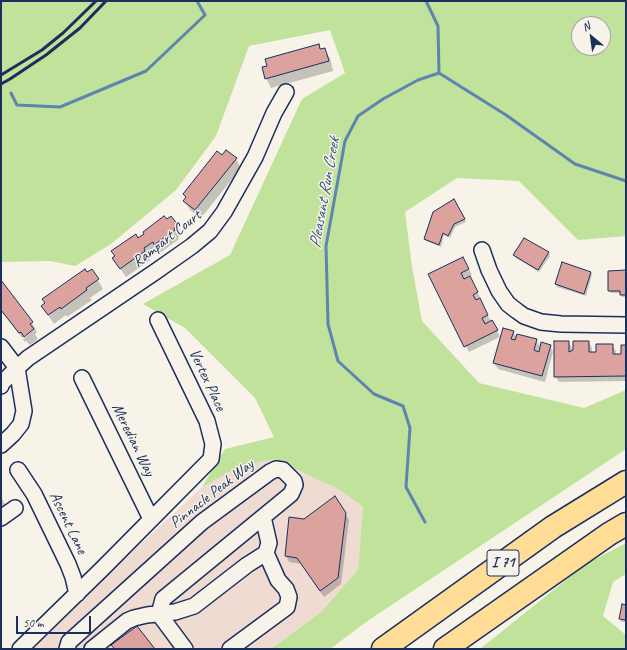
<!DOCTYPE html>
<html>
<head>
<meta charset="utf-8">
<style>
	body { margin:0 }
	#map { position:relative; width:627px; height:650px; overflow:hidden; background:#f7f3e8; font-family:Caveat,sans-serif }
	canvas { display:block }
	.frame { position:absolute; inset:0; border:2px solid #1b2f5e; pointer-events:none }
	.north { position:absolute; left:571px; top:16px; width:40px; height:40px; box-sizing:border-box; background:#f7f3e8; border:1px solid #9fa5b1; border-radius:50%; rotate:331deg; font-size:11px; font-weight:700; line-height:16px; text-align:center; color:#1b2f5e }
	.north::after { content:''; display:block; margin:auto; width:14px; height:18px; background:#1b2f5e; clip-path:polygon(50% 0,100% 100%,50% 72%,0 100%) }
	.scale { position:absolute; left:16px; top:616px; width:75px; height:18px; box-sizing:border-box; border:2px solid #1b2f5e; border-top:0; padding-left:5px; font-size:12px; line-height:14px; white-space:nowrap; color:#1b2f5e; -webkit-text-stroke:3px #f7f3e8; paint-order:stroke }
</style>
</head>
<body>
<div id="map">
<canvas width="627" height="650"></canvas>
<div class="frame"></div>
<div class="north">N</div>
<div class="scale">50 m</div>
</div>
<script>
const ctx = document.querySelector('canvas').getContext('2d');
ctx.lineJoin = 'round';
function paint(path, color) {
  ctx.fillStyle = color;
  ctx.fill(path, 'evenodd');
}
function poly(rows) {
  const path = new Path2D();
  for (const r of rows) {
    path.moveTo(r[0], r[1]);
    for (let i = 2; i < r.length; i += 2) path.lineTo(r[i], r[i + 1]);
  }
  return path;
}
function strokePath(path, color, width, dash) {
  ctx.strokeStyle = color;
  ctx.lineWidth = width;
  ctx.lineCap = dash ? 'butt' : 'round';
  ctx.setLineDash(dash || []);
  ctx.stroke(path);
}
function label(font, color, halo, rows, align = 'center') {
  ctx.font = font + ' Caveat,sans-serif';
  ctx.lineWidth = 3;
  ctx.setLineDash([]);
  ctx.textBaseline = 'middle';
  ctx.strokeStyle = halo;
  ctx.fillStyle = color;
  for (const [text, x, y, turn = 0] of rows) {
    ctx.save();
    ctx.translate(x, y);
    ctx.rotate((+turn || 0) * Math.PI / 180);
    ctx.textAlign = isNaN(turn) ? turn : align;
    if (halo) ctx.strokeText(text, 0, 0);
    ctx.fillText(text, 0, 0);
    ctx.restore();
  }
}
paint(poly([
	[274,459,340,490,363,507,358,570,321,612,271,649,28,649,202,487,241,466]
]), '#efdbd2');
paint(poly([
	[1,1,626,1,626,236,578,240,519,181,457,178,405,212,412,267,422,321,479,383,584,408,626,390,626,449,369,620,330,649,271,649,321,612,358,570,363,507,340,490,274,459,241,466,202,487,225,449,274,437,255,398,185,328,143,304,230,255,302,99,345,73,330,30,249,46,216,136,176,190,111,244,75,266,50,261,2,262,1,260],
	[579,24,603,24,603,48,579,48],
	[626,543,626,574,613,582,603,616,626,635,626,649,480,649,586,564]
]), '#c1e29b');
paint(poly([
	[318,46,321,50,324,49,330,58,333,71,271,88,266,78,268,67],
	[222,157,236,159,241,168,201,218,190,210,185,201,186,199,184,194],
	[454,201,466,222,455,227,450,238,444,235,441,247,426,241,425,239],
	[167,221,177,225,182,234,178,237,179,239,160,253,158,251,148,258,150,260,126,277,113,258,138,240],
	[548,253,550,256,539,272,516,258,514,255],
	[466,264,472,275,469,277,481,299,480,299,491,322,496,327,500,337,469,352,430,274],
	[92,270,103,289,90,298,92,300,67,317,66,315,54,324,42,306],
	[626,271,626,297,622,297,621,293,611,293,609,291],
	[591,273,592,275,586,296,557,287,556,284],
	[1,282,32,323,37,332,35,334,38,339,30,345,26,341,25,342,23,339,34,330,34,328,22,338,1,311],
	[513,331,517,338,536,340,541,348,550,346,553,352,545,382,498,369,494,363],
	[568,342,572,348,572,352,588,342,592,348,592,353,597,353,612,345,616,351,616,355,622,355,626,346,626,381,559,382,555,376],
	[1,497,6,506,1,510],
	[345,513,349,520,341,584,324,597,301,564,289,562,286,556,304,520],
	[626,606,626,622,621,622,620,619]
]), '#0003');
strokePath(poly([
	[426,1,438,26,439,73],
	[439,73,506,115,575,164,626,181],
	[11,93,17,105,60,107,146,71,205,15,197,1],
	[425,522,406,487,410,428,403,406,374,394,338,361,328,324,326,246,345,141,358,116,383,99,418,80,439,73]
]), '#5d85b0', 3);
const building = poly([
	[319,44,320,49,325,48,329,61,265,79,262,67,267,66,265,59,319,44],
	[226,150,237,158,195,210,183,201,186,197,183,194,217,151,222,155,226,150],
	[454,199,465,219,454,224,448,236,443,233,439,245,424,239,433,212,454,199],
	[164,216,167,219,171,216,178,225,174,228,175,230,154,245,153,242,144,248,145,251,120,269,112,258,115,256,111,251,136,234,138,238,144,234,143,232,164,216],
	[524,238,549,252,538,270,513,255,524,238],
	[463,257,469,269,461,273,464,279,470,276,478,292,473,295,476,300,480,298,488,315,482,318,485,324,492,320,498,330,464,347,428,274,463,257],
	[562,262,591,272,584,294,555,284,562,262],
	[85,269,87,272,92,269,99,279,86,288,87,290,61,309,60,307,48,315,41,306,45,303,42,299,85,269],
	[626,270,626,295,620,295,620,291,608,291,608,271,626,270],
	[1,280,33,322,30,324,34,329,24,337,21,332,19,333,1,310,1,280],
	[503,328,514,331,511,339,515,340,517,334,537,339,534,350,539,352,541,342,551,345,542,376,493,363,503,328],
	[554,341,569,341,569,352,573,350,573,341,589,341,589,352,596,352,596,344,613,344,613,354,621,354,621,345,626,345,626,376,554,377,554,341],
	[335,496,346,513,338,578,320,591,297,558,285,556,289,517,304,519,335,496],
	[622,604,626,605,626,620,619,619,622,604],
	[137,626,155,649,115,649,111,645,137,626]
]);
paint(building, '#dca29d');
strokePath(building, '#1b2f5e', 1);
const minor = poly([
	[482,250,489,270,499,291,508,304,517,311,524,316,541,322,561,324,626,325],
	[1,347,17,368,24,411,21,424,13,434,1,445],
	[82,378,151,519],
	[1,386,1,384,17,368,28,358,155,272,192,246,210,231,224,212,255,157,274,113,286,92],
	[18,470,34,494,68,564,73,577,77,594],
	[1,518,15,508],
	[20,649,103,568,211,459,213,444,207,421,158,320],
	[67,649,69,642,202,522,270,472,276,469,283,470,294,481,295,485,291,494,163,599,159,614,185,649],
	[92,649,127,621,134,618,147,615,175,612,194,606,247,565,266,553,269,543,263,517],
	[230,649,287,607,289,597,286,589,278,580,266,553]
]);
const highway = poly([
	[383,649,553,527,626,482],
	[445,649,609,534,626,524]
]);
strokePath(minor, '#1b2f5e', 18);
strokePath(highway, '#1b2f5e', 25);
strokePath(minor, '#f7f3e8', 15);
strokePath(highway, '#ffdd96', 22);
strokePath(poly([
	[1,75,42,50,63,33,96,1],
	[1,84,10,79,46,55,80,28,106,1]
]), '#1b2f5e', 3);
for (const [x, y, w] of [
	[503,563,32]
]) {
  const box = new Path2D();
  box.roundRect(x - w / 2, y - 13, w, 26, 3);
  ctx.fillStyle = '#f7f3e8';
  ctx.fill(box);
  strokePath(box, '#1b2f5e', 1);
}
label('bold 15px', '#1b2f5e', null, [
	["I 71",503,563]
]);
label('16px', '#1b2f5e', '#f7f3e8', [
	["Rampart Court",167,239,-38],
	["Vertex Place",207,380,65],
	["Meredian Way",133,440,64],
	["Pinnacle Peak Way",212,494,-38],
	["Ascent Lane",68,523,64]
]);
label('italic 17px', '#365380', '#f7f3e8', [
	["Pleasant Run Creek",325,193,-80]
]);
</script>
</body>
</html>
